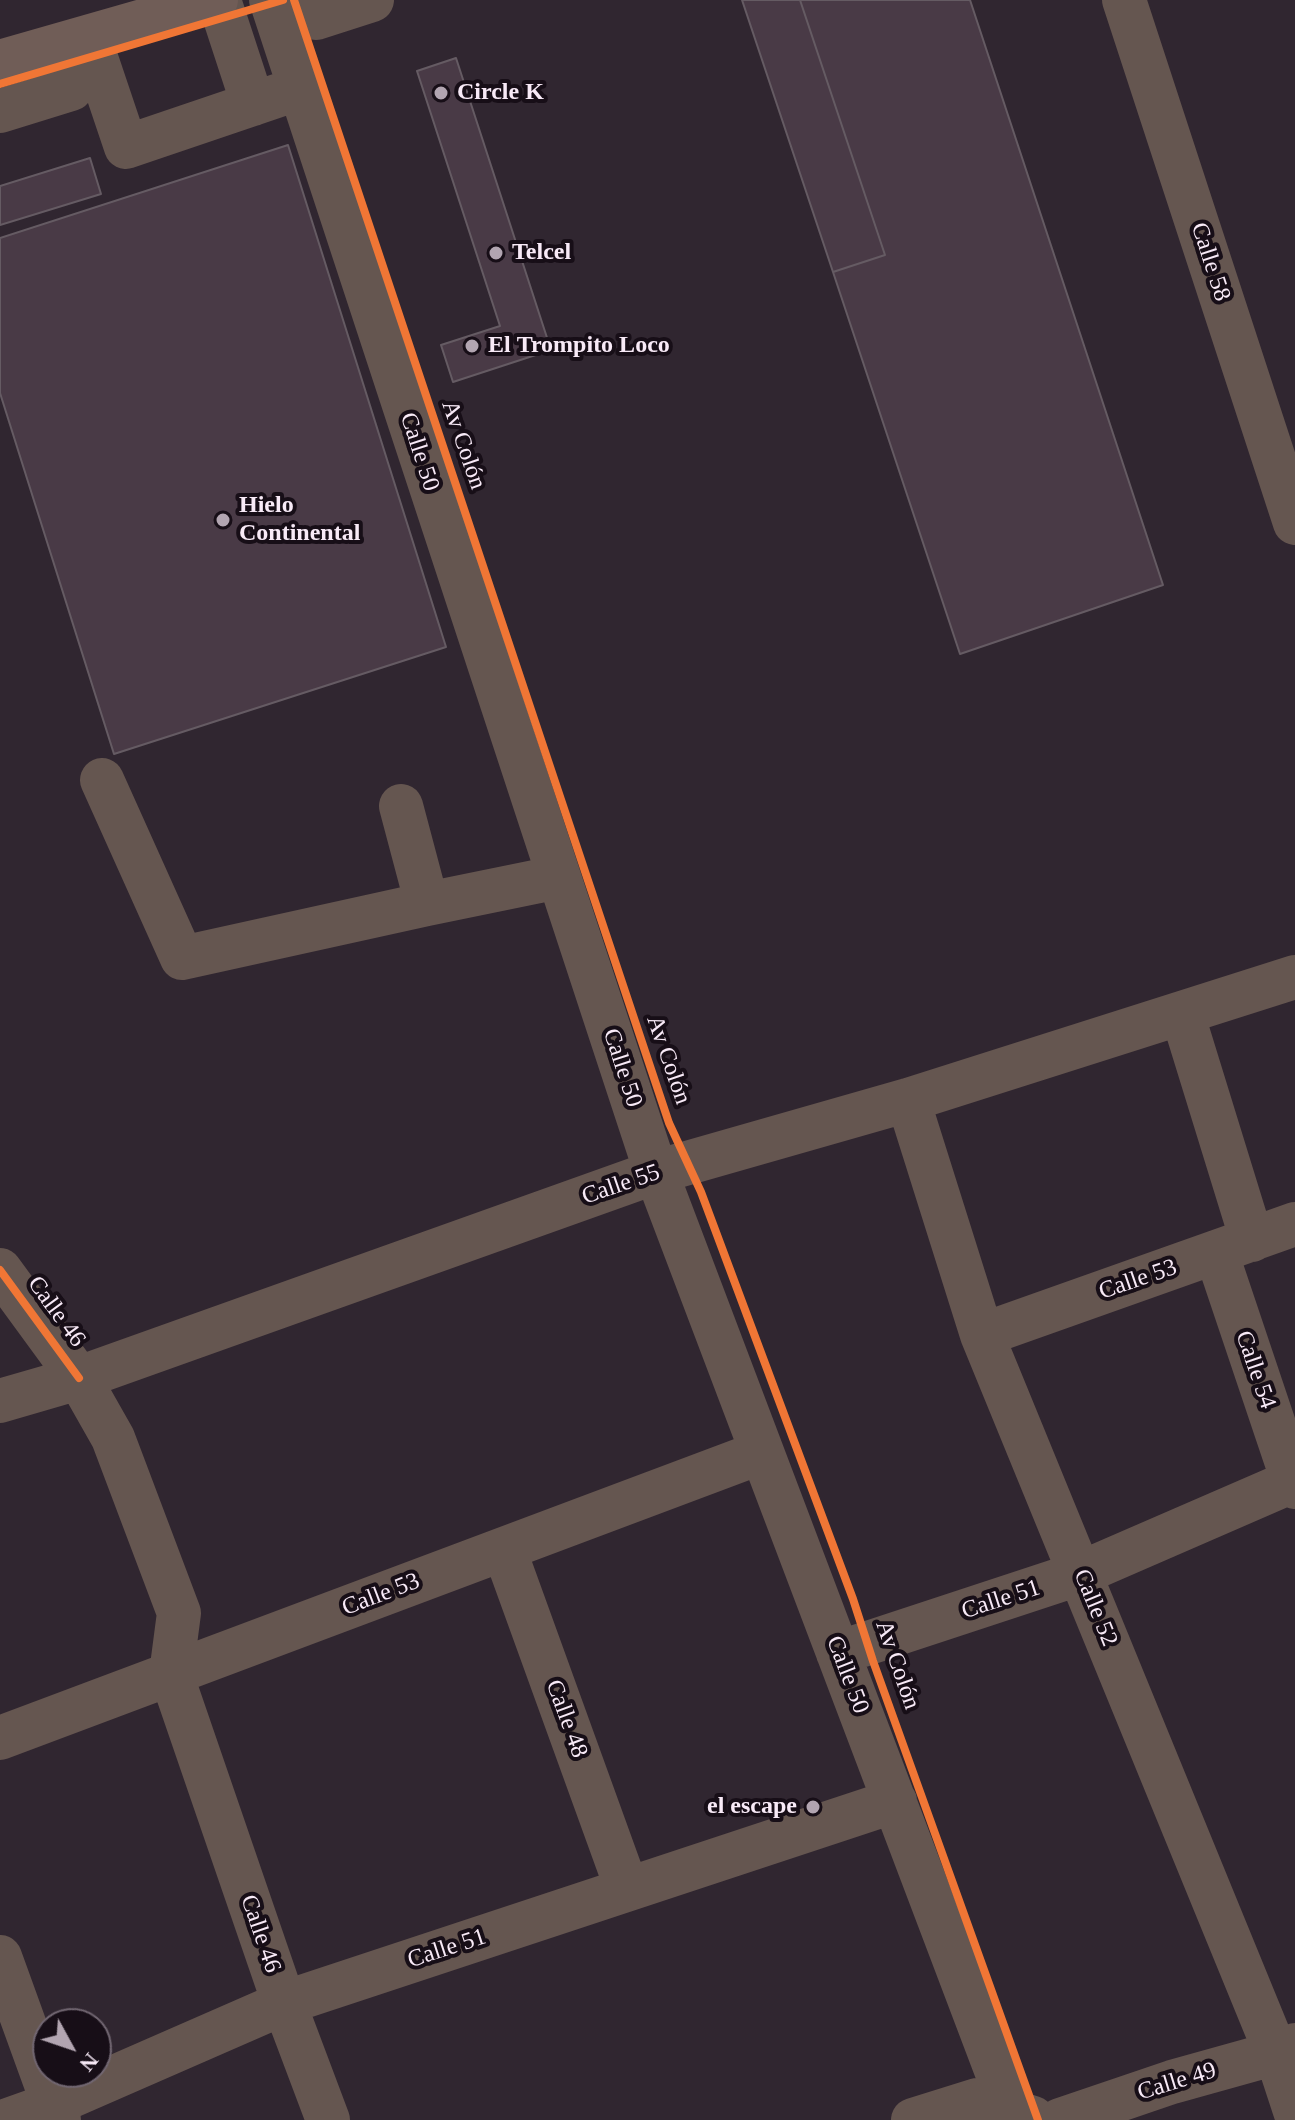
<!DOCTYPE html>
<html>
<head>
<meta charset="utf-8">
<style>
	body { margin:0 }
	#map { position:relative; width:1295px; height:2120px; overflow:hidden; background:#302630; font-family:Georgia,serif }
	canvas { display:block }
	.north { position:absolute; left:32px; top:2008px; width:80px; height:80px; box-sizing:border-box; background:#170e17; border:2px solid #716671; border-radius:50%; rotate:130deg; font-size:22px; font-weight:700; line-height:32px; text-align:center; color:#f8eaf7 }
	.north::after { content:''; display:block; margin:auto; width:28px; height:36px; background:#b2a5b1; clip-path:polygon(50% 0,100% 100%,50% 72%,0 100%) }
</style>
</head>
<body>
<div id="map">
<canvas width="1295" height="2120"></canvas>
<div class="north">N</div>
</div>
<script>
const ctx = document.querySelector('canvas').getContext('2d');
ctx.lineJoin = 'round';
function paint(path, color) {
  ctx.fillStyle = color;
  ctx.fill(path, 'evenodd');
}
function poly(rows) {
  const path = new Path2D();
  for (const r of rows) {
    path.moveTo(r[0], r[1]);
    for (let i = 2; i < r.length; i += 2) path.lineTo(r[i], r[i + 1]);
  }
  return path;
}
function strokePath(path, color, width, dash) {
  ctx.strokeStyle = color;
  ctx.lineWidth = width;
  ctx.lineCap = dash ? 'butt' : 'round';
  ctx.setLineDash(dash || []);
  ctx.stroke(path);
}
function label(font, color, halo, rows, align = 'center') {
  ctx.font = font + ' Georgia,serif';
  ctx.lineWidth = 8;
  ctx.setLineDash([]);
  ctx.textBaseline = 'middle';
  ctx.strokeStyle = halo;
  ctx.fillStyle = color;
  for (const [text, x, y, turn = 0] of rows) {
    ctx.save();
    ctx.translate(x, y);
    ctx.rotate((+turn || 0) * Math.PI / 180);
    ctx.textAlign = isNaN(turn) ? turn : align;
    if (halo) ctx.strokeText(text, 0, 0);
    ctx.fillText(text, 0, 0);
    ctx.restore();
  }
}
const building = poly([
	[742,0,800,0,885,255,833,272,742,0],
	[800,0,970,0,1163,585,960,654,833,272,885,255,800,0],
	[456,58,551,350,453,382,441,345,500,326,417,71,456,58],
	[288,145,446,647,114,754,0,393,0,238,288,145],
	[90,158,101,194,0,225,0,186,90,158]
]);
paint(building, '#493a46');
strokePath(building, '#655b63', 2);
strokePath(poly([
	[219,0,253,104],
	[271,0,656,1172,1015,2120],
	[311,0,316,18,372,0],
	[1124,0,1295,523],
	[89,37,126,147,300,88],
	[0,111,71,89,40,51],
	[102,780,182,958,427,904,559,877],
	[401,806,427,904],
	[1182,1013,1252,1240],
	[908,1100,982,1335,1276,2053,1295,2111],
	[1216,1252,1295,1487],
	[0,1270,79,1378,113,1438,179,1613,171,1674,284,2003,328,2120],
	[982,1335,1295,1224],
	[0,1401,79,1378,656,1172,908,1100,1295,977],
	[504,1549,627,1889],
	[838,1653,1081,1573,1293,1481],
	[0,1738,762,1452],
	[0,1957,59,2120],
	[8,2120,53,2104,284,2003,895,1801],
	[913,2120,977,2100,1033,2118],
	[1060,2120,1172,2082,1276,2053,1295,2045]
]), '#655650', 44);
strokePath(poly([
	[0,62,216,0]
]), '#705d57', 44);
strokePath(poly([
	[294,0,669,1123,701,1192,853,1599,873,1661,1038,2120],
	[0,84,283,0],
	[0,1270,79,1378]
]), '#f07635', 8);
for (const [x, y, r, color] of [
	[441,93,8,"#b2a5b1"],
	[496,253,8,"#b2a5b1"],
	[472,346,8,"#b2a5b1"],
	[223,520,8,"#b2a5b1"],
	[813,1807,8,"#b2a5b1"]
]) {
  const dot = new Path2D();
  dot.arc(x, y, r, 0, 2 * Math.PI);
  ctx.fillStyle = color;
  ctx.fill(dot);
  strokePath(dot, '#170e17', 3);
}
label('bold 24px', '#f8eaf7', '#170e17', [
	["Circle K",457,93],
	["Telcel",512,253],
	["El Trompito Loco",488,346],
	["Hielo",239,506],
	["Continental",239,534],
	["el escape",797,1807,"right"]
], 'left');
label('24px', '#f8eaf7', '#170e17', [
	["Calle 58",1210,262,72],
	["Av Colón",463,445,71],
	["Calle 50",419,452,72],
	["Av Colón",668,1060,71],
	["Calle 50",622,1068,72],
	["Calle 55",621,1185,-19],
	["Calle 53",1138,1280,-19],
	["Calle 46",56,1312,54],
	["Calle 54",1255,1370,71],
	["Calle 53",381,1595,-21],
	["Calle 51",1001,1600,-18],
	["Calle 52",1095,1608,68],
	["Av Colón",897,1665,71],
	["Calle 50",847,1675,69],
	["Calle 48",566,1719,70],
	["Calle 46",260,1934,71],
	["Calle 51",447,1949,-18],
	["Calle 49",1177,2082,-17]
]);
</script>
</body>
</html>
